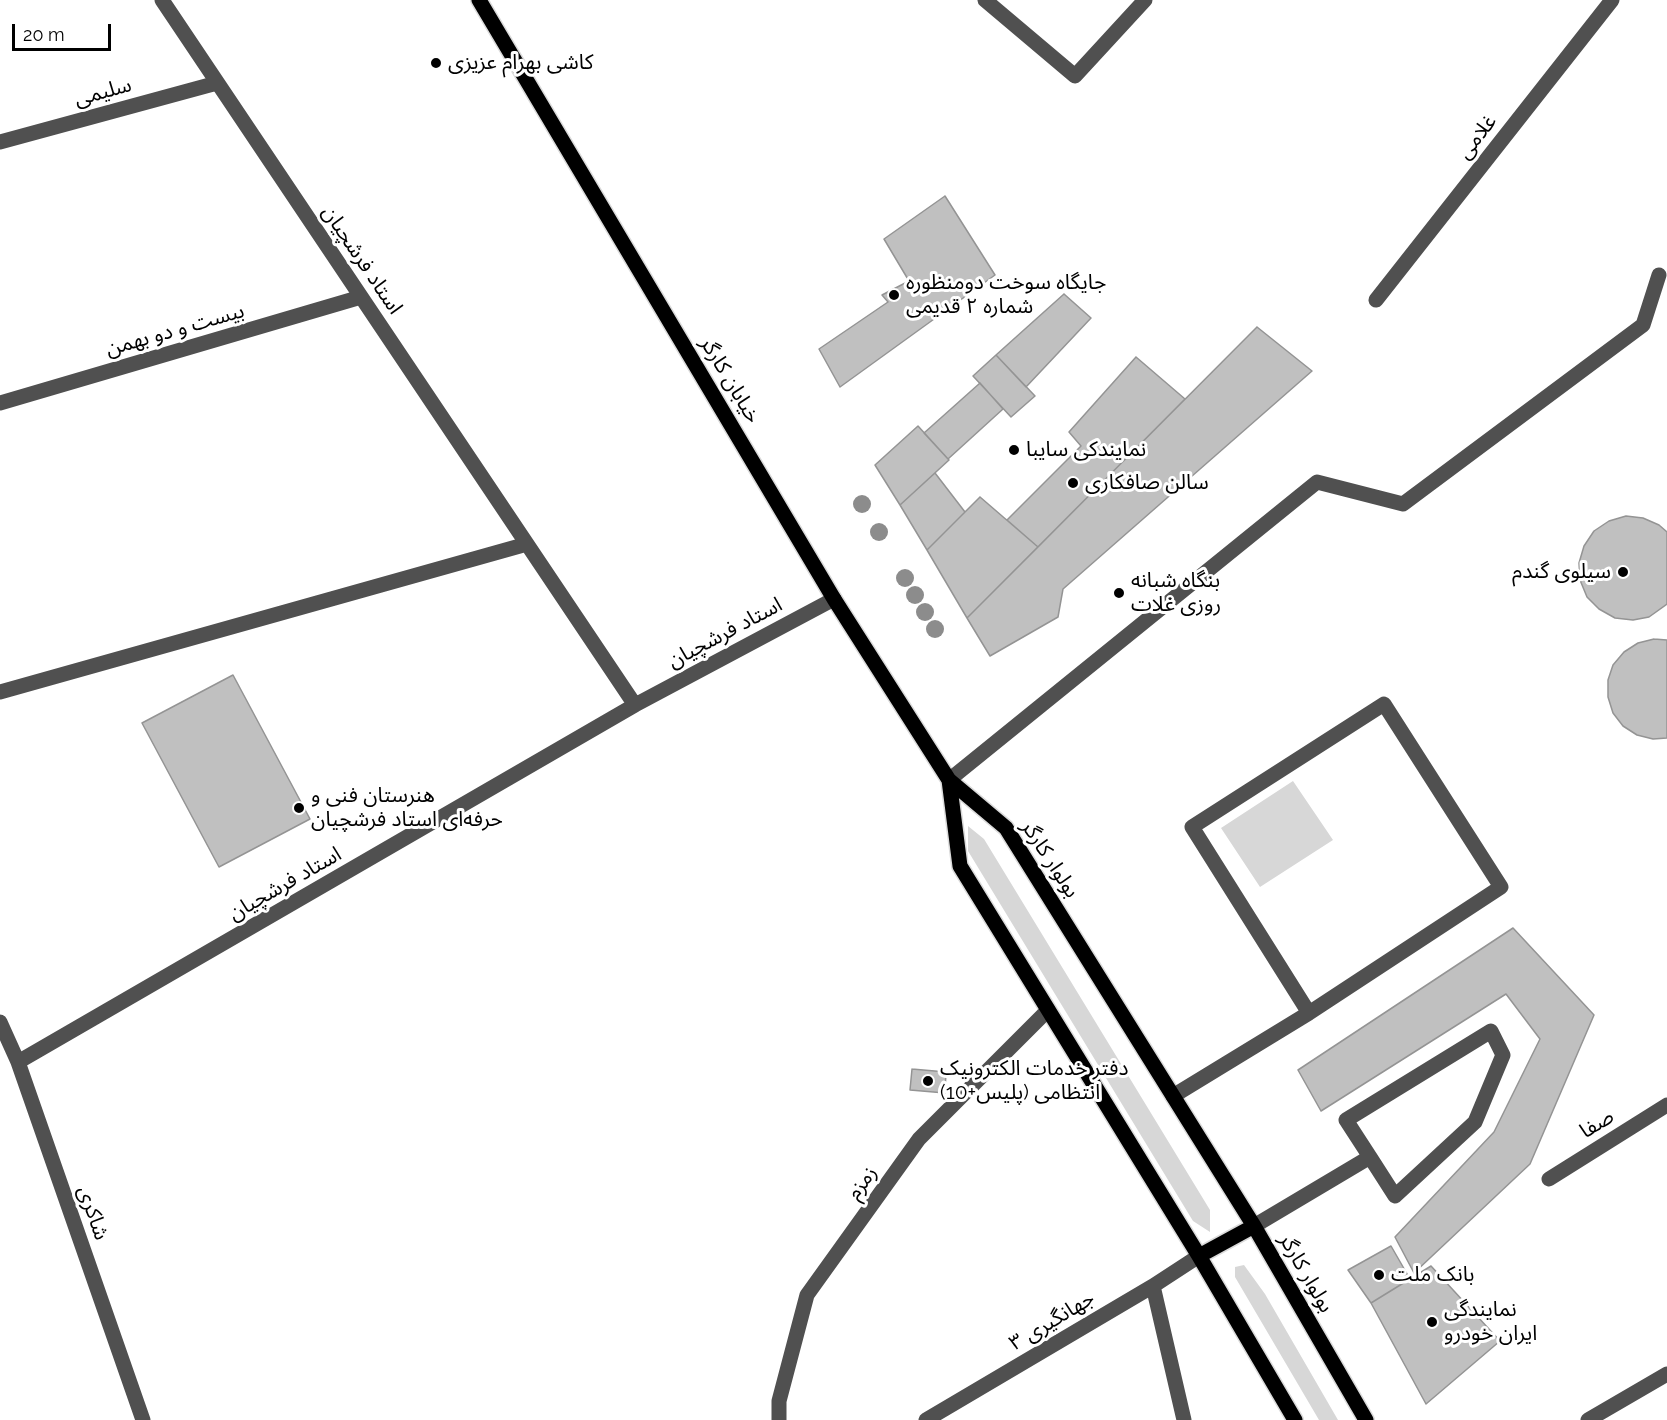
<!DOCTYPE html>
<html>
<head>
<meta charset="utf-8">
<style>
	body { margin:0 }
	#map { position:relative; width:1667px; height:1420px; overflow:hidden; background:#fff; font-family:Raleway,sans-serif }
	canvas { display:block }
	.scale { position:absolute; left:12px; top:24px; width:99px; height:27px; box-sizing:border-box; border:3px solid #000; border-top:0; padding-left:8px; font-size:18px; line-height:21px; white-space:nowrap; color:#000; -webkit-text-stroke:4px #fff; paint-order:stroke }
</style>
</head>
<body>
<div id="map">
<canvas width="1667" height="1420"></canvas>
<div class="scale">20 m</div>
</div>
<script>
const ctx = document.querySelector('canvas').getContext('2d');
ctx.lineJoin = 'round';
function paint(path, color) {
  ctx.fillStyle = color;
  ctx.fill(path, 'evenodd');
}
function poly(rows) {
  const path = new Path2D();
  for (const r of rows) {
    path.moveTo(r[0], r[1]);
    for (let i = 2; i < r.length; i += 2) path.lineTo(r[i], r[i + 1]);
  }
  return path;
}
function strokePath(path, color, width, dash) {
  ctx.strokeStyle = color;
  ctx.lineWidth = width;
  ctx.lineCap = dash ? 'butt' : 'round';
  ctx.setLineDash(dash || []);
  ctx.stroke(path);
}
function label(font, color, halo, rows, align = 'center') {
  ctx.font = font + ' Raleway,"Noto Sans Arabic",sans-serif';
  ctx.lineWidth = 6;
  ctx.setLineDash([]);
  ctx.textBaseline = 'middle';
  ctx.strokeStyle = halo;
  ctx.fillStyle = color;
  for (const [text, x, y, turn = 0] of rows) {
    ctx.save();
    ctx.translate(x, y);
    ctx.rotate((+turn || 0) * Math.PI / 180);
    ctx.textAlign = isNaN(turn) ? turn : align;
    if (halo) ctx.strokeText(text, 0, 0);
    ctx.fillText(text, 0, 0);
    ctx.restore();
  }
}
paint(poly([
	[1293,781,1333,840,1260,887,1221,828],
	[968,826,984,839,1210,1210,1210,1232,1193,1221,968,851],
	[1244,1265,1265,1294,1338,1420,1319,1420,1235,1277,1235,1267]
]), '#d7d7d7');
const building = poly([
	[945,196,995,275,840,387,819,349,888,302,882,295,909,281,884,239,945,196],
	[1064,294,1091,318,1026,387,996,355,1064,294],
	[1257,327,1312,371,1063,589,1058,617,990,656,967,618,1257,327],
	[996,355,1035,396,1011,417,973,376,996,355],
	[1136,357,1185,399,1038,547,1007,520,1081,446,1069,432,1136,357],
	[980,383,1003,409,948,459,924,433,980,383],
	[918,426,949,460,900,505,875,465,918,426],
	[935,473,965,512,927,550,900,505,935,473],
	[980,497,1038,547,967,618,927,550,980,497],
	[1626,516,1643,518,1659,525,1667,532,1667,604,1649,617,1633,620,1615,618,1599,609,1587,597,1580,580,1579,563,1584,546,1594,531,1609,521,1626,516],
	[1654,639,1667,640,1667,738,1653,739,1637,735,1623,726,1613,713,1608,697,1608,680,1613,665,1624,652,1638,643,1654,639],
	[233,675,310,819,219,867,142,723,233,675],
	[1513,928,1594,1015,1530,1164,1414,1273,1395,1237,1494,1132,1540,1039,1506,994,1321,1111,1298,1070,1513,928],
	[912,1069,946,1072,945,1093,910,1090,912,1069],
	[1391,1246,1410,1279,1371,1303,1348,1270,1391,1246],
	[1431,1266,1500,1341,1426,1404,1371,1303,1431,1266]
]);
paint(building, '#c0c0c0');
strokePath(building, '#949494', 1.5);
const major = poly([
	[479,0,834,599,949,780,1006,828,1254,1226,1366,1420],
	[949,780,960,866,1199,1256,1295,1420],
	[1199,1256,1254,1226]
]);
strokePath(major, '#dbdbdb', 18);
strokePath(poly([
	[162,0,635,705],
	[985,0,1075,76,1145,0],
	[0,142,217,83],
	[1376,300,1612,0],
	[0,403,361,297],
	[0,692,527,544],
	[949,780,1317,482,1403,504,1643,325,1659,275],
	[0,1022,18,1062,143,1420],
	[18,1062,635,705,834,599],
	[1173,1096,1309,1013,1501,887,1384,704,1192,827,1309,1013],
	[1549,1179,1667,1105],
	[1254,1226,1370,1157,1395,1196,1475,1122,1503,1055,1491,1031,1346,1120,1370,1157],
	[1153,1286,1184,1420],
	[779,1420,779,1401,807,1295,919,1139,1048,1010],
	[926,1420,1153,1286,1199,1256],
	[1588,1420,1667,1374]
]), '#505050', 15);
strokePath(major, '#000', 15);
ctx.fillStyle = '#8c8c8c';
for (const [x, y] of [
	[862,504],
	[879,532],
	[905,578],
	[915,595],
	[925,612],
	[935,629]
]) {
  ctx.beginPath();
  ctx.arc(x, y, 9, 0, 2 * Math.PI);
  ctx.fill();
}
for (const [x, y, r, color] of [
	[436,63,6,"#000"],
	[894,295,6,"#000"],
	[1014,450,6,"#000"],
	[1073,483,6,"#000"],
	[1623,572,6,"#000"],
	[1119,593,6,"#000"],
	[299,808,6,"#000"],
	[928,1081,6,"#000"],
	[1379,1275,6,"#000"],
	[1432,1322,6,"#000"]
]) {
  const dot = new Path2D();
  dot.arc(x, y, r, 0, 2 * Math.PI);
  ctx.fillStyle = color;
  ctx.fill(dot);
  strokePath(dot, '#fff', 2);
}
label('21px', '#000', '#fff', [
	["کاشی بهرام عزیزی",448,63],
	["جایگاه سوخت دومنظوره",906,283],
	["شماره ۲ قدیمی",906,307],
	["نمايندكى سايبا",1026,450],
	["سالن صافكارى",1085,483],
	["سیلوی گندم",1611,572,"right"],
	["بنگاه شبانه",1131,581],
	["روزی غلات",1131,605],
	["هنرستان فنی و",311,796],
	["حرفه‌ای استاد فرشچیان",311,820],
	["دفتر خدمات الکترونیک",940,1069],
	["انتظامی (پلیس+10)",940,1093],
	["بانک ملت",1391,1275],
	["نمایندگی",1444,1310],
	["ایران خودرو",1444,1334]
], 'left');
label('21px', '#000', '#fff', [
	["سلیمی",103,92,-15],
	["غلامی",1477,137,-52],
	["استاد فرشچیان",362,260,56],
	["بیست و دو بهمن",175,330,-16],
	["خیابان کارگر",730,380,59],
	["استاد فرشچیان",725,633,-28],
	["بولوار کارگر",1050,859,57],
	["استاد فرشچیان",285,884,-30],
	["صفا",1597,1124,-32],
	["زمزم",862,1183,-54],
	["شاکری",93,1213,71],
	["بولوار کارگر",1306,1273,60],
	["جهانگیری ۳",1052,1321,-31]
]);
</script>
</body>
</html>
